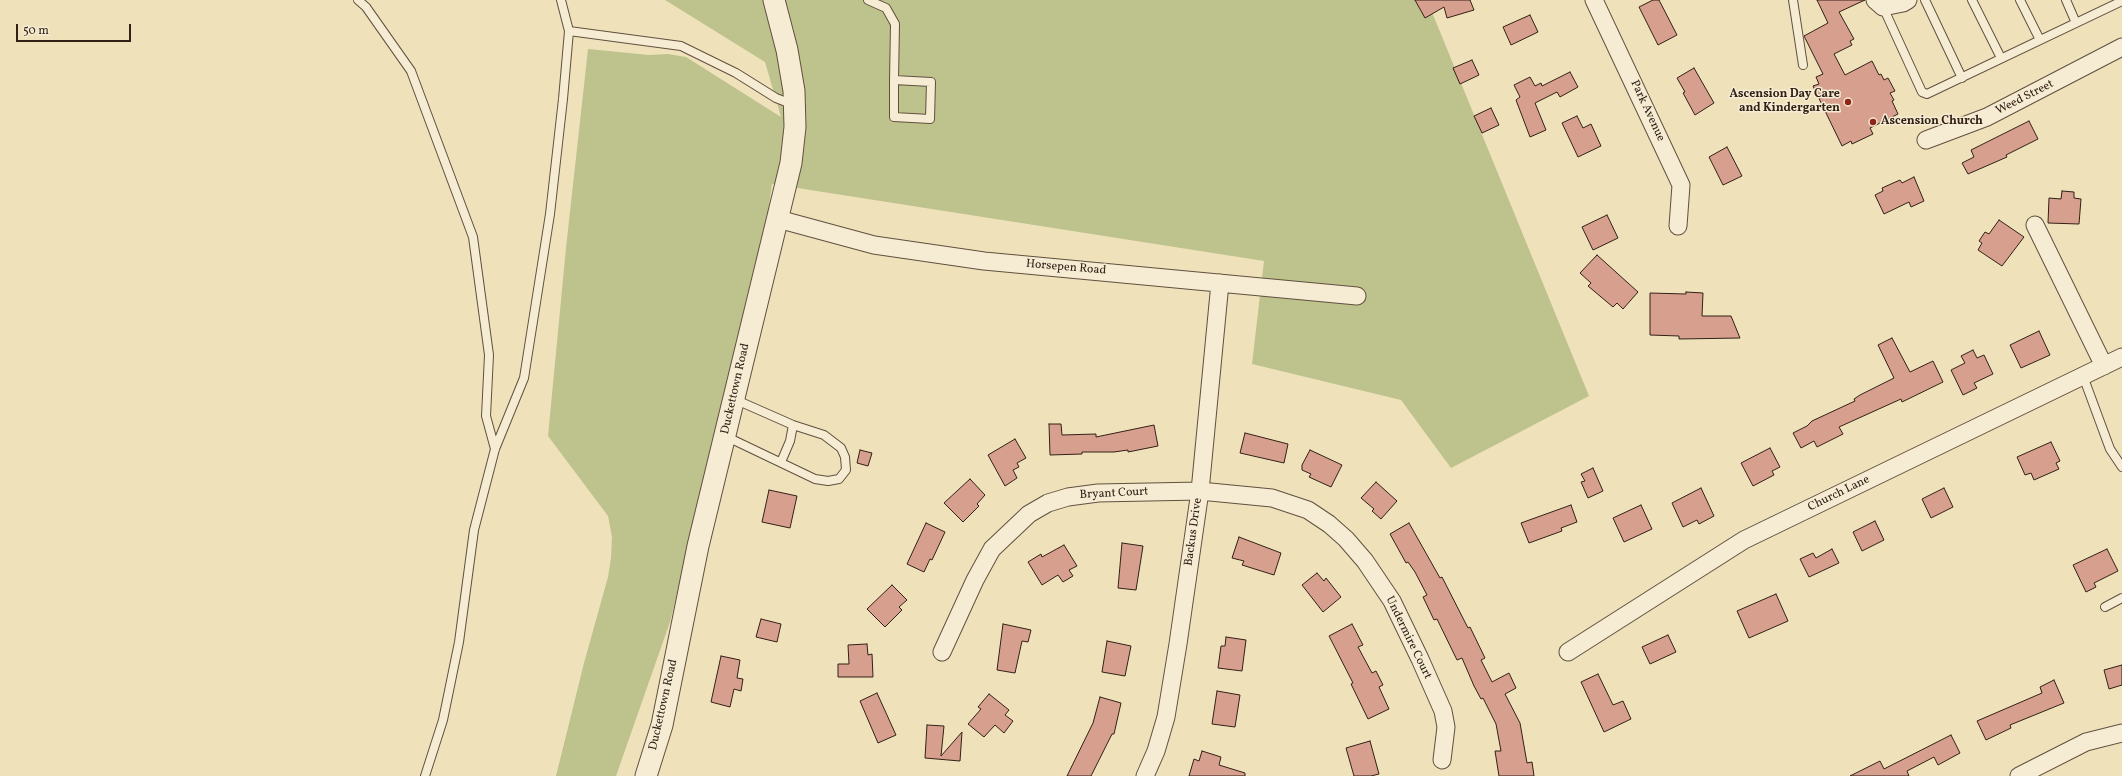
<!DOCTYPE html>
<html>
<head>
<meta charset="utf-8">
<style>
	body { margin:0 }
	#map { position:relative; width:2122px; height:776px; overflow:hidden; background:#efe2bb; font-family:Vollkorn,serif }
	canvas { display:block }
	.scale { position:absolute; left:16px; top:24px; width:115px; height:18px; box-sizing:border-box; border:2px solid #322016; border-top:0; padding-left:5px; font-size:12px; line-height:14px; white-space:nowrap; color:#322016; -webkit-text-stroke:3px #f5ecd3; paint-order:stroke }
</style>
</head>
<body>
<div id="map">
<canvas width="2122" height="776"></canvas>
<div class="scale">50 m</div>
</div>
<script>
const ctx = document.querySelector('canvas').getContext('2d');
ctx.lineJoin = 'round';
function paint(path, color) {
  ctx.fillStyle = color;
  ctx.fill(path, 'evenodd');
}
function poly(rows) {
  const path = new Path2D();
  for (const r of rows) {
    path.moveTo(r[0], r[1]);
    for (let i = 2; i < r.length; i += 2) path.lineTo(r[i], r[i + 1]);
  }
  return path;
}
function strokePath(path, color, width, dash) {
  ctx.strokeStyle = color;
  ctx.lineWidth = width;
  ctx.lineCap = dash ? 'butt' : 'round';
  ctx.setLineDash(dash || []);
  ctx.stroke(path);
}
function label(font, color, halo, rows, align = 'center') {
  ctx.font = font + ' Vollkorn,serif';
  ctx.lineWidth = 3;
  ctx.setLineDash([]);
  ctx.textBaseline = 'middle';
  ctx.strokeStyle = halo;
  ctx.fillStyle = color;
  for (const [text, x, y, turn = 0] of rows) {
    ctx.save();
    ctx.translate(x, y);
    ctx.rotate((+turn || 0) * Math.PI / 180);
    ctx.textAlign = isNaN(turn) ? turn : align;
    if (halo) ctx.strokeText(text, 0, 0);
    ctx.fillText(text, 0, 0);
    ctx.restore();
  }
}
paint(poly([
	[665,0,1427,0,1589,396,1451,468,1401,400,1252,364,1264,261,772,184,764,241,670,622,616,776,556,776,584,663,608,577,611,558,612,537,608,516,548,436,566,248,588,49,649,55,668,54,686,57,781,117,765,62]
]), '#bec28d');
const building = poly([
	[1415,0,1470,0,1474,10,1447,18,1444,7,1425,18,1415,0],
	[1653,0,1659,0,1677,35,1658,45,1639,7,1653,0],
	[1817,0,1865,0,1839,12,1854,39,1850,41,1852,45,1834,54,1845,75,1872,61,1879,75,1881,74,1884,80,1888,78,1895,91,1890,93,1894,100,1892,101,1898,114,1870,128,1873,134,1852,144,1851,141,1842,146,1813,86,1819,84,1816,77,1823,74,1804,36,1828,23,1817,0],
	[1530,15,1538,32,1511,45,1503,27,1530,15],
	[1472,60,1479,75,1460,84,1453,68,1472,60],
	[1694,68,1714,103,1695,115,1683,93,1685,92,1677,78,1694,68],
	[1570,72,1578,87,1560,97,1557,92,1535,103,1546,130,1530,137,1516,100,1520,97,1514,85,1530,77,1535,86,1541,83,1542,86,1570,72],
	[1491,108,1499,125,1482,133,1474,116,1491,108],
	[1577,116,1583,128,1591,124,1601,146,1578,157,1562,123,1577,116],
	[2029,121,2038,139,2006,155,2007,157,1968,174,1962,163,1974,157,1971,150,2029,121],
	[1727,147,1742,176,1723,185,1709,157,1727,147],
	[1914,177,1924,201,1911,207,1909,202,1884,214,1875,195,1883,191,1882,188,1900,180,1902,183,1914,177],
	[2062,191,2074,192,2074,198,2081,199,2079,224,2048,223,2049,198,2061,199,2062,191],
	[1607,215,1618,238,1593,250,1582,227,1607,215],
	[1999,220,2024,237,2002,266,1978,250,1982,243,1979,241,1985,232,1989,234,1999,220],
	[1597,255,1638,292,1623,309,1617,303,1613,307,1588,286,1591,283,1580,273,1597,255],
	[1686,292,1703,293,1702,316,1731,316,1740,338,1679,339,1679,336,1650,335,1650,293,1686,294,1686,292],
	[2039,331,2050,355,2021,368,2010,345,2039,331],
	[1892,338,1910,372,1933,361,1943,382,1902,402,1901,399,1839,427,1843,434,1817,447,1814,441,1801,448,1793,433,1807,426,1812,421,1855,401,1854,399,1860,395,1894,378,1878,345,1892,338],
	[1973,350,1977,358,1984,355,1993,374,1974,383,1977,388,1963,395,1951,370,1965,363,1961,356,1973,350],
	[1049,424,1061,424,1062,435,1096,434,1096,437,1154,425,1158,446,1128,452,1128,450,1114,452,1082,452,1082,454,1050,455,1049,424],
	[1245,433,1288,444,1284,463,1240,453,1245,433],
	[1015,439,1026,458,1017,463,1019,467,1013,470,1017,478,1005,486,988,455,1015,439],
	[2051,442,2060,461,2056,463,2059,469,2034,480,2031,473,2025,475,2017,457,2051,442],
	[1770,448,1780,467,1772,471,1774,475,1753,486,1741,463,1770,448],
	[860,450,872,453,868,466,857,463,860,450],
	[1310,450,1342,465,1331,487,1309,477,1311,474,1302,470,1302,465,1310,450],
	[1593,468,1603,491,1588,498,1581,482,1585,481,1581,474,1593,468],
	[970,479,985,495,977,504,979,506,963,522,944,503,970,479],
	[1376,482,1397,501,1381,519,1372,511,1374,509,1361,498,1376,482],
	[1701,488,1714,516,1699,524,1697,520,1683,527,1672,503,1701,488],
	[1944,488,1953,507,1931,518,1922,499,1944,488],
	[769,490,797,496,790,528,762,522,769,490],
	[1571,505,1577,522,1561,528,1562,531,1529,543,1521,523,1571,505],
	[1641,505,1652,529,1624,542,1613,518,1641,505],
	[1875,521,1884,540,1862,551,1853,532,1875,521],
	[926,523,945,532,932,560,930,559,924,572,907,564,926,523],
	[1409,523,1440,578,1442,577,1468,628,1470,627,1485,658,1481,660,1492,682,1509,673,1516,688,1505,694,1520,723,1527,763,1532,762,1534,776,1499,776,1495,751,1501,751,1496,724,1483,698,1481,699,1474,686,1462,658,1457,660,1437,619,1434,620,1423,597,1427,595,1415,572,1408,562,1406,563,1390,534,1409,523],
	[1239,537,1281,553,1274,575,1242,565,1244,561,1232,558,1239,537],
	[1122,543,1143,546,1136,590,1118,588,1122,543],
	[1064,545,1077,566,1069,570,1073,576,1063,582,1058,575,1042,585,1028,562,1041,554,1042,557,1064,545],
	[1832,549,1839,563,1809,577,1800,559,1813,553,1816,558,1832,549],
	[2107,549,2118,571,2094,583,2096,587,2086,592,2073,565,2107,549],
	[1317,573,1324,581,1326,578,1341,597,1323,612,1302,585,1317,573],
	[892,585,907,600,899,607,902,610,885,627,867,609,892,585],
	[1776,594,1788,621,1749,638,1737,611,1776,594],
	[761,619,781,624,777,642,756,637,761,619],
	[1003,624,1031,630,1028,642,1022,641,1015,673,997,670,1003,624],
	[1352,624,1363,645,1358,647,1372,673,1376,671,1383,685,1379,687,1389,709,1368,719,1351,684,1353,683,1329,636,1352,624],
	[1668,635,1676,652,1650,664,1642,647,1668,635],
	[1226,637,1246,640,1242,671,1218,668,1221,646,1225,646,1226,637],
	[1107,641,1131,646,1125,676,1102,672,1107,641],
	[867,644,868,655,872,654,873,677,838,677,838,664,849,664,848,645,867,644],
	[721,656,740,660,737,678,743,679,741,691,734,689,730,707,711,702,721,656],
	[2122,665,2122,685,2109,689,2104,670,2122,665],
	[1598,674,1613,705,1623,701,1631,719,1604,732,1581,682,1598,674],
	[2054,680,2064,703,2010,725,2011,728,1986,740,1977,721,2042,693,2040,687,2054,680],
	[1217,691,1240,695,1235,727,1212,724,1217,691],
	[877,693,896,735,878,743,860,701,877,693],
	[989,694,1009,710,1005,715,1013,721,1004,733,995,725,984,737,968,724,981,709,978,707,989,694],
	[1100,697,1121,703,1114,734,1112,734,1091,776,1067,776,1093,723,1100,697],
	[927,725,944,726,941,756,962,732,960,761,925,758,927,725],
	[1951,735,1960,753,1938,765,1934,757,1907,771,1909,776,1850,776,1880,761,1884,769,1951,735],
	[1370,741,1379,774,1371,776,1354,776,1346,748,1370,741],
	[1202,751,1221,757,1219,765,1245,773,1245,776,1189,776,1194,759,1199,761,1202,751]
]);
paint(building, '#d79f8d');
strokePath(building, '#322016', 1);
const service = poly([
	[358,0,366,7,411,71,473,237,489,355,486,416,495,449],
	[868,0,886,8,895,24,894,80,894,117,930,119,931,82,894,80],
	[1793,0,1803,65],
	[1925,0,1962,78],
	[1972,0,2001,58],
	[2020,0,2040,40],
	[2066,0,2076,23],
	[1883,7,1922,92,1927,94,2122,1],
	[569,31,681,46,736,73,776,98,794,105],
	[2083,376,2110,449,2122,467],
	[725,436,815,479,828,481,839,479,846,470,845,457,841,448,824,435,793,425,734,399],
	[781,462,790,441,793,425],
	[2105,607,2122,598],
	[425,776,443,720,459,642,474,530,495,449,524,378,550,214,563,99,569,31,561,0]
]);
const minor = poly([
	[1594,0,1681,185,1678,226],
	[1875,0,1883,7,1903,3,1908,0],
	[1926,140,1987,117,2122,47],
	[778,219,874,245,984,261,1357,296],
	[2035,225,2104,366],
	[942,652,975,580,992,549,1029,514,1048,503,1068,497,1098,493,1200,491,1272,498,1308,510,1329,524,1346,539,1365,561,1392,601,1420,659,1443,711,1446,727,1442,760],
	[1568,652,1744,540,2122,357],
	[1145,776,1156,751,1166,717,1178,644,1200,491,1220,283],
	[2019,776,2086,742,2122,733]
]);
const tertiary = poly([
	[646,776,662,725,698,546,791,163,795,127,794,91,787,50,774,0]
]);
strokePath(service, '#61503f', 10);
strokePath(minor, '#61503f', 19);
strokePath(tertiary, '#61503f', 23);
strokePath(service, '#f5ecd3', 8);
strokePath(minor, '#f5ecd3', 17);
strokePath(tertiary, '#f5ecd3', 21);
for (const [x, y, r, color] of [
	[1848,102,4,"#8f2418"],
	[1873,122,4,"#8f2418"]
]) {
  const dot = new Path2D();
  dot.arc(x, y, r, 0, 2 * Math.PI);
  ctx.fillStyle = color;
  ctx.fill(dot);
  strokePath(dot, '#f5ecd3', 1.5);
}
label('bold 12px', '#322016', '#f5ecd3', [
	["Ascension Day Care",1840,95],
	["and Kindergarten",1840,109],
	["Ascension Church",1881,122,"left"]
], 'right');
label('12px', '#322016', '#f5ecd3', [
	["Weed Street",2025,98,-27],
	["Park Avenue",1647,111,65],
	["Horsepen Road",1066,268,5],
	["Duckettown Road",736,389,-77],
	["Bryant Court",1114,494,-3],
	["Church Lane",1839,494,-26],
	["Backus Drive",1194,532,-82],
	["Undermire Court",1408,638,64],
	["Duckettown Road",664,705,-77]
]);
</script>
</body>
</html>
